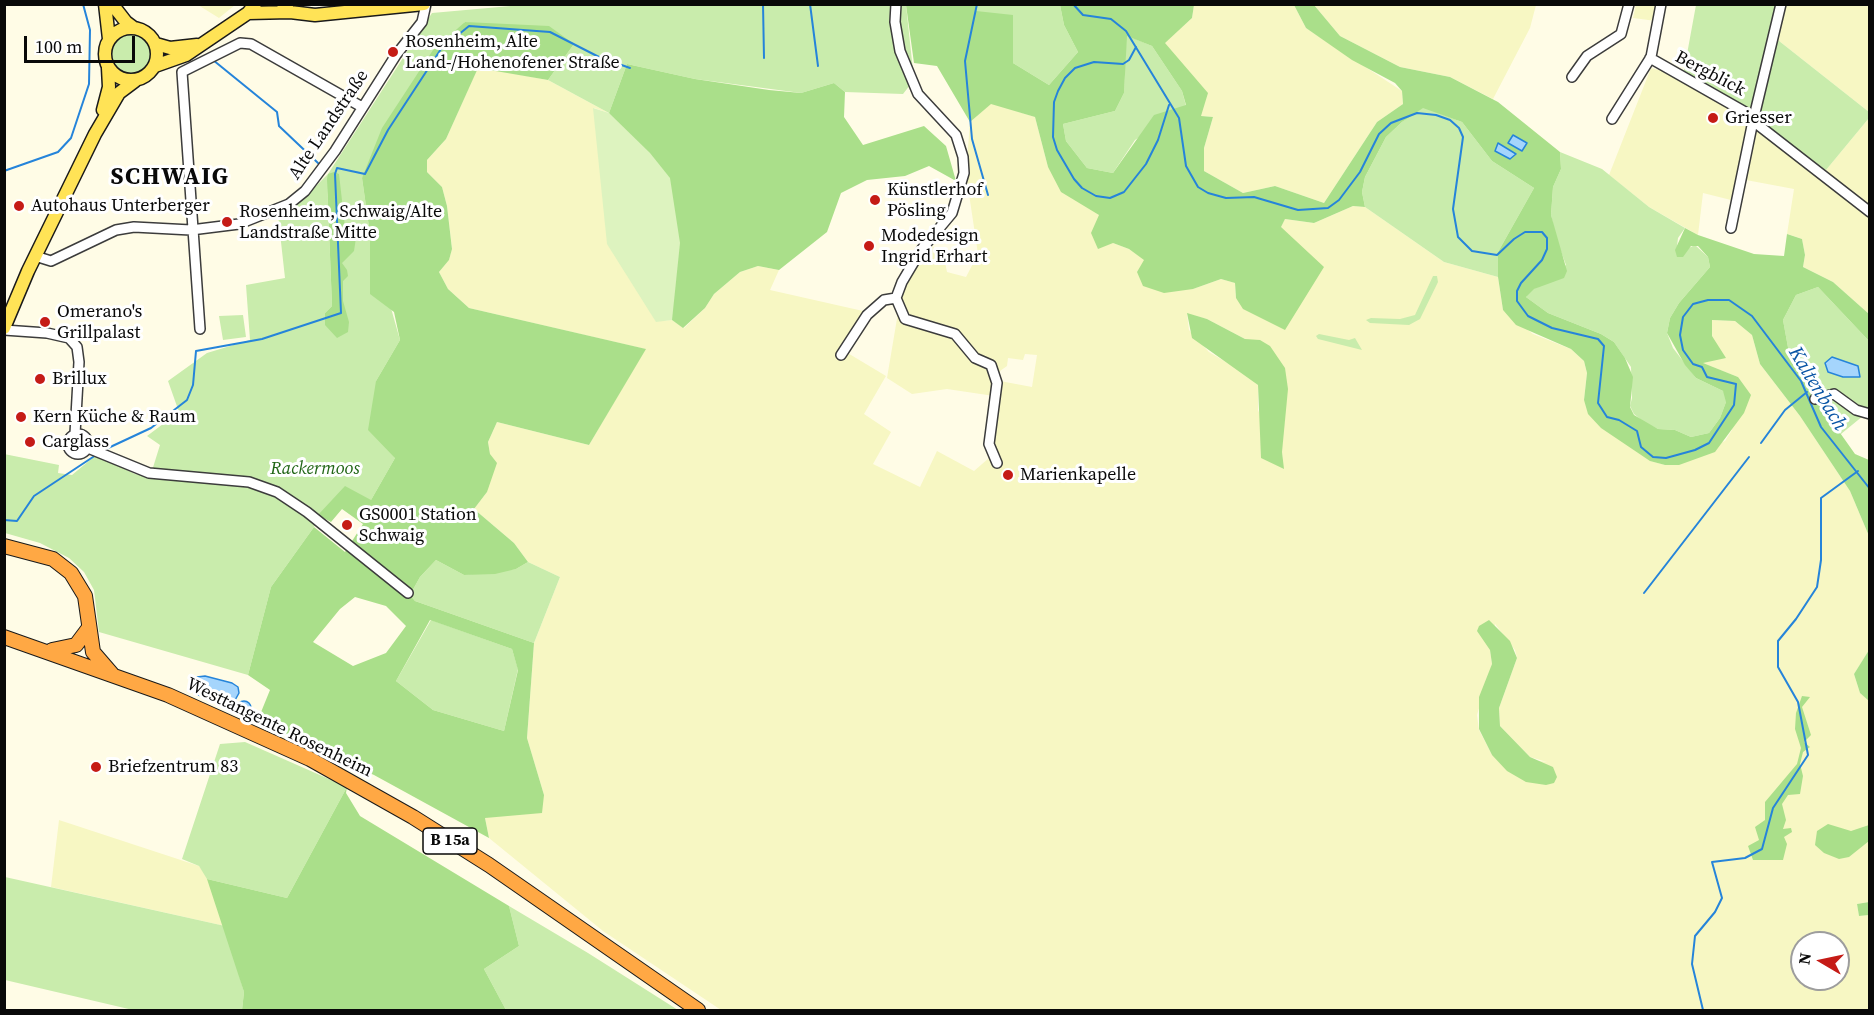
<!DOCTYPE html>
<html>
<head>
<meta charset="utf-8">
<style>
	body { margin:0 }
	#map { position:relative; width:1874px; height:1015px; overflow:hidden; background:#fffce6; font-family:"Source Serif 4",serif }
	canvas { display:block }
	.frame { position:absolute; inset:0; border:6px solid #090909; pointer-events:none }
	.north { position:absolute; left:1790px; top:931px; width:60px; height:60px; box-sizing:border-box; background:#fff; border:2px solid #9d9d9d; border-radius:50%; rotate:279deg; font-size:16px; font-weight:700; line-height:24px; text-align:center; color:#090909 }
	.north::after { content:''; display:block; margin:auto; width:21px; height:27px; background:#c51b16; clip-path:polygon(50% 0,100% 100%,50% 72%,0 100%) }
	.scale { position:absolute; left:24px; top:36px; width:111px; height:27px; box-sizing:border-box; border:3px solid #090909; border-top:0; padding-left:8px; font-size:18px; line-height:21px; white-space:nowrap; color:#090909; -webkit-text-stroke:4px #fff; paint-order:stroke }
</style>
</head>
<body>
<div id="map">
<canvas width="1874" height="1015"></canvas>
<div class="frame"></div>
<div class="north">N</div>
<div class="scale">100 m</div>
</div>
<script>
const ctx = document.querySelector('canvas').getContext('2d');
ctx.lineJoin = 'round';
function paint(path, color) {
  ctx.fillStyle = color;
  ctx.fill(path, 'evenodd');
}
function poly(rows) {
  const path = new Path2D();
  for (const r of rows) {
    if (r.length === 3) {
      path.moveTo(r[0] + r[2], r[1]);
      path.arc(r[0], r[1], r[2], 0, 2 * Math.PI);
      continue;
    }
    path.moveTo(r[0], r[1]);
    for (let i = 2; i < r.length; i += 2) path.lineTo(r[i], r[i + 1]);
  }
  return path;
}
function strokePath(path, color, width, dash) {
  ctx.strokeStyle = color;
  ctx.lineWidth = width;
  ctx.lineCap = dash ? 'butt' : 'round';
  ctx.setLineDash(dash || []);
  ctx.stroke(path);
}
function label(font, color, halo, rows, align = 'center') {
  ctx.font = font + ' "Source Serif 4",serif';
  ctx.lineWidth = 6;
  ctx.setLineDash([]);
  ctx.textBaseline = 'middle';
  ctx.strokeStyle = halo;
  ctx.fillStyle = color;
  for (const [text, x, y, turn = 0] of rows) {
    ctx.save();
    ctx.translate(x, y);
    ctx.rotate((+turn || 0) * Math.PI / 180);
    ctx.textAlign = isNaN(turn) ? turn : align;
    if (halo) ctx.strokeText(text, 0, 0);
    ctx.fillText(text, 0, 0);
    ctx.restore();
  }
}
paint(poly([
	[198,5,235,5,219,18],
	[1194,5,1294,5,1306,28,1402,91,1403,104,1377,122,1324,203,1275,186,1243,193,1204,171,1204,148,1213,117,1200,116,1164,43,1192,18],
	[1314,5,1536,5,1530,28,1493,99,1450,77,1400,67,1340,36],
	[1636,5,1659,5,1656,21,1633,18],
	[1783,5,1869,5,1869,112,1774,37],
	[478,67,548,80,609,113,594,108,656,321,672,320,684,328,705,308,714,294,740,272,758,266,779,270,770,290,863,311,841,349,886,376,864,414,891,432,873,464,920,487,937,451,974,471,989,458,1000,381,1032,387,1037,355,1025,354,1023,360,1008,358,1007,366,1000,371,994,396,947,389,912,394,887,378,902,289,930,244,944,257,947,272,966,277,978,254,966,174,970,122,991,103,1035,117,1048,167,1099,215,1113,243,1129,249,1193,289,1221,279,1235,283,1236,298,1285,219,1314,223,1353,206,1365,207,1444,262,1498,277,1503,310,1533,334,1571,349,1584,361,1587,373,1584,400,1635,450,1651,461,1665,465,1725,441,1732,430,1738,377,1702,363,1712,336,1712,320,1735,321,1752,335,1760,364,1800,416,1850,491,1869,536,1869,650,1854,674,1860,693,1870,701,1869,902,1857,904,1859,916,1869,915,1869,1010,721,1010,603,931,489,838,485,818,544,795,527,738,534,643,560,577,528,562,514,543,474,509,487,492,490,454,488,442,497,422,589,445,645,349,469,308,448,289,439,272,449,260,452,248,447,206,442,187,427,172,427,160,446,139],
	[1187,314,1207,319,1245,339,1282,452,1283,469,1258,410,1258,385,1248,375,1209,352,1189,330],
	[1495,624,1515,650,1517,658,1499,708,1500,726,1530,757,1547,762,1492,755,1479,730,1477,715,1492,664,1490,650],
	[1802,943,1838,943,1838,979,1802,979],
	[1651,68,1683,76,1826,170,1869,118,1869,314,1833,282,1803,267,1805,255,1802,239,1787,234,1794,189,1746,180,1731,200,1703,193,1698,235,1649,207,1609,175],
	[59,820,199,866,206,874,225,926,51,887]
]), '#f7f7c3');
paint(poly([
	[533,4,906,5,914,80,903,94,845,92,834,83,801,93,695,79,627,64,609,113,548,80,574,44,465,22,362,178,370,234,400,340,376,381,395,458,371,500,318,515,314,527,271,587,248,675,99,632,94,590,84,572,69,558,40,543,5,533,4,454,59,465,58,473,72,475,96,455,135,474,150,477,160,445,147,436,179,412,168,381,207,353,250,340,246,285,285,278,278,215,306,196,328,174,432,13],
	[327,179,337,337,325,313,332,306],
	[978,5,1060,5,1064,25,1078,52,1049,85,1013,63,976,11],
	[1696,5,1783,5,1774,37,1869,112,1869,118,1826,170,1757,127,1745,112,1683,76],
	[132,54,20],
	[1126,35,1152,46,1182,91,1186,106,1135,140,1113,173,1087,168,1066,141,1063,124,1115,111,1124,93],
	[1423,107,1462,122,1492,161,1534,188,1498,252,1498,277,1444,262,1365,207,1362,192,1365,177,1386,137,1402,122],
	[1560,152,1602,169,1649,207,1685,228,1678,238,1676,254,1695,245,1708,257,1710,267,1679,303,1670,318,1667,333,1673,348,1696,378,1723,391,1726,395,1726,402,1720,418,1709,433,1691,437,1675,430,1658,429,1645,423,1634,414,1630,406,1632,398,1631,367,1614,342,1601,334,1548,313,1526,297,1529,291,1542,285,1566,265,1556,238,1551,215,1553,187,1561,169],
	[1433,276,1437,276,1438,282,1420,319,1409,325,1370,323,1366,320,1371,318,1400,319,1415,315],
	[1818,287,1869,341,1869,411,1841,434,1789,353,1783,320,1796,295],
	[243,315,246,337,223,340,219,316],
	[1319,334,1349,340,1355,338,1362,350,1318,339,1316,336],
	[436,560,464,575,516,569,528,562,560,577,534,643,415,601,410,595,420,577],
	[431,620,512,649,518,669,504,731,433,710,396,681],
	[245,742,347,787,287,898,207,879,199,866,182,859,220,744],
	[5,877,225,926,244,992,242,1010,133,1010,5,980],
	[509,906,588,953,678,1010,506,1010,484,969,519,946]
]), '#c9ecac');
paint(poly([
	[906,5,978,5,976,11,1013,15,1013,63,1049,85,1078,52,1064,25,1060,5,1194,5,1192,18,1165,43,1208,93,1201,116,1213,117,1204,148,1204,171,1243,193,1275,186,1324,203,1377,122,1403,104,1402,91,1395,83,1352,60,1306,28,1294,5,1314,5,1340,36,1400,67,1450,77,1498,102,1560,152,1561,169,1553,187,1551,215,1567,271,1564,278,1534,289,1526,297,1548,313,1601,334,1614,342,1625,358,1633,377,1630,407,1634,415,1658,429,1675,430,1691,437,1709,433,1720,418,1726,402,1723,391,1696,378,1685,365,1667,333,1670,318,1679,303,1710,267,1708,257,1698,246,1691,246,1683,257,1677,257,1675,250,1685,228,1698,235,1754,254,1784,256,1787,234,1802,239,1805,255,1803,267,1833,282,1869,314,1869,341,1818,287,1796,295,1783,320,1789,353,1826,413,1855,454,1869,460,1869,536,1850,491,1800,416,1760,364,1752,335,1735,321,1712,320,1712,336,1726,358,1703,363,1738,377,1751,395,1744,413,1715,452,1679,465,1665,465,1650,461,1601,428,1588,414,1584,400,1587,373,1584,361,1571,349,1516,325,1503,310,1498,277,1498,252,1534,188,1492,161,1462,122,1423,108,1402,122,1386,137,1365,177,1362,192,1365,207,1353,206,1314,223,1285,219,1281,227,1324,267,1285,330,1243,309,1236,298,1235,283,1221,279,1193,289,1164,293,1143,286,1137,272,1144,260,1129,249,1113,243,1098,249,1091,233,1099,215,1061,192,1048,167,1035,117,991,104,970,122,937,66,914,63],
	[1127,36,1152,46,1182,91,1186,105,1154,115,1113,173,1087,168,1066,141,1063,124,1115,111,1124,93],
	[465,22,549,26,574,44,548,80,478,68,446,139,427,160,427,172,442,187,447,206,452,249,449,260,439,272,448,289,469,308,646,349,589,445,497,422,488,442,490,454,497,463,487,492,474,509,514,543,528,562,516,569,495,574,464,575,436,560,420,577,410,595,415,601,534,643,527,738,544,795,542,813,485,818,489,838,374,775,257,722,270,690,248,675,271,587,314,527,345,552,363,524,342,509,331,522,318,515,345,486,371,500,395,458,368,430,376,381,400,340,394,312,370,294,370,234,362,178,382,128,433,50],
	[355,597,386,606,406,626,386,653,353,666,313,642,340,609],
	[430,620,512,649,518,670,504,731,433,710,396,681],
	[627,64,695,79,769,90,801,93,834,83,845,92,844,117,863,145,924,126,946,146,956,181,929,166,905,176,867,180,841,193,827,232,779,270,758,266,740,272,714,294,705,308,683,328,672,320,672,306,609,113],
	[334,172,339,174,345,227,356,238,354,251,342,263,347,270,348,276,343,281,343,301,349,322,348,332,337,338,325,325,325,313,332,306,327,179,328,174],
	[1187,313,1207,319,1245,339,1260,340,1270,346,1285,368,1288,389,1282,452,1284,469,1261,458,1258,385,1192,338],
	[1489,620,1510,641,1517,658,1499,708,1500,726,1530,757,1553,767,1557,777,1554,783,1546,785,1526,782,1507,771,1492,755,1479,729,1479,697,1492,664,1490,650,1477,631,1479,626],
	[1869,650,1869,701,1860,693,1854,674],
	[1802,696,1810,697,1802,707,1811,735,1804,742,1810,747,1803,752,1800,764,1803,776,1800,794,1788,795,1782,804,1786,820,1783,829,1791,828,1792,832,1784,837,1787,844,1783,860,1753,860,1748,846,1759,840,1755,827,1765,820,1765,802,1797,764,1801,748,1795,729,1796,713],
	[347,787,346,793,360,816,509,906,519,946,484,969,506,1010,242,1010,244,992,207,879,287,898],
	[1828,824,1851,831,1869,825,1869,841,1849,857,1839,859,1824,853,1815,845,1817,831],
	[1869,902,1869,915,1859,916,1857,904]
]), '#aadf8a');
paint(poly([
	[593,108,609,113,650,153,670,178,680,243,672,320,656,322,607,244]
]), '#ddf3bf');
const water = poly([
	[1513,135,1527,143,1522,151,1508,143,1513,135],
	[1498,143,1516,154,1510,159,1495,151,1498,143],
	[1832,357,1858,366,1860,377,1843,377,1828,372,1825,363,1832,357],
	[205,676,232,683,238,687,239,693,234,702,223,705,196,694,194,681,197,677,205,676],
	[244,708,7]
]);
paint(water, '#a5d5fc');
strokePath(water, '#2584da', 1.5);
strokePath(poly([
	[763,4,764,58],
	[810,4,818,66],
	[977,4,965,61,972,139,988,195],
	[1073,4,1083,15,1111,19,1126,31,1179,118,1186,166,1198,187,1208,193,1226,198,1254,197,1298,210,1328,208,1339,200,1360,172,1379,134,1391,123,1417,113,1436,115,1450,120,1459,128,1463,137,1453,209,1458,237,1472,251,1497,255,1514,239,1525,232,1542,232,1547,238,1547,249,1542,260,1521,283,1517,291,1517,301,1528,316,1552,328,1598,339,1604,346,1598,403,1607,417,1619,420,1637,431,1641,447,1653,457,1666,458,1695,450,1709,443,1734,405,1736,384,1707,377,1702,367,1693,364,1683,350,1680,335,1683,317,1693,304,1708,300,1729,300,1752,316,1801,381,1821,427,1870,489],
	[1136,47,1129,60,1123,64,1094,62,1075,68,1065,78,1058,91,1054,102,1053,137,1057,150,1074,179,1082,188,1096,196,1110,198,1124,192,1146,164,1158,140,1169,105],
	[213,60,277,112,279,126,318,163],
	[4,171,58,152,71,138,89,84,90,30,83,4],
	[1761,443,1785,410,1807,392],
	[106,449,151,428,187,400,193,385,196,351,262,339,341,313,335,174,337,168,365,174,388,130,441,49,469,26,550,32,599,57,630,68],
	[4,520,17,521,34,496,96,455],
	[1644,593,1749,457],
	[1703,1010,1692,964,1695,936,1715,912,1722,898,1712,862,1745,858,1762,849,1773,808,1808,755,1798,702,1778,667,1778,641,1796,619,1817,587,1821,560,1821,498,1858,471]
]), '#2584da', 2);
const minor = poly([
	[896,4,895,22,900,51,918,94,956,135,963,157,964,173,952,213,921,250,902,282,896,298,905,319,955,334,975,358,991,365,997,383,989,444,997,463],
	[1781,4,1753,121,1870,212],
	[1650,58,1745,112,1753,121,1731,228],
	[1572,77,1587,56,1621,34,1629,4],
	[1612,119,1651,57,1661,4],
	[35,256,51,261,116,230,134,227,191,230,239,224,289,204,305,191,335,151,396,55,422,22,426,4],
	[200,329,182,72,240,43,251,44,362,107],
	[4,330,47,333,69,338,77,347,79,362,75,434],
	[841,355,867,315,884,300,896,298],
	[1815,399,1834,394,1856,410,1870,414],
	[78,444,10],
	[88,448,149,473,249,482,277,492,307,512,408,593]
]);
const major = poly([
	[105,4,109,39],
	[112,4,126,22,134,28],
	[283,4,290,12,315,15,424,4],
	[248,13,290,12],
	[131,54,26],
	[156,44,170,48,197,45],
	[155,66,186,55,248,13,255,4],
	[103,110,109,87,108,68],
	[4,328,28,271,95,134,119,93,135,81]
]);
const highway = poly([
	[4,546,53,559,71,573,85,596,93,652,112,674],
	[4,637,168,695,310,759,413,817,489,865,698,1010],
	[52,650,76,645,88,629]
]);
strokePath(minor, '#3c3c3c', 12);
strokePath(major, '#1a1a1a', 15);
strokePath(highway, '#1a1a1a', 16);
strokePath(minor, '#fff', 9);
strokePath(major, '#ffe356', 12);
strokePath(highway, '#ffa844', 14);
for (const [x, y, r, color] of [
	[393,52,6,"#c51b16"],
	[1713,118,6,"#c51b16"],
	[875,200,6,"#c51b16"],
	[19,206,6,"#c51b16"],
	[227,222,6,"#c51b16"],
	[869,246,6,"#c51b16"],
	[45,322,6,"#c51b16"],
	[40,379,6,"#c51b16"],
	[21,417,6,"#c51b16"],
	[30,442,6,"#c51b16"],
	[1008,475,6,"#c51b16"],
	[347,525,6,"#c51b16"],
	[96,767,6,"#c51b16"]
]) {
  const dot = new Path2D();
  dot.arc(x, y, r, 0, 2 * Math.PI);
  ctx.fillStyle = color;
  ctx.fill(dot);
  strokePath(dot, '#fff', 2);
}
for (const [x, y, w] of [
	[450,841,54]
]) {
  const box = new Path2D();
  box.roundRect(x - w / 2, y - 13, w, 26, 4.5);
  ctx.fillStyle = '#fff';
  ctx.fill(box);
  strokePath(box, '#090909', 1.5);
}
label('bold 16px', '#090909', null, [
	["B 15a",450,841]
]);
label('18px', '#090909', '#fff', [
	["Rosenheim, Alte",405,42],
	["Land-/Hohenofener Straße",405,63],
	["Griesser",1725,118],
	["Künstlerhof",887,190],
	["Pösling",887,211],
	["Autohaus Unterberger",31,206],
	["Rosenheim, Schwaig/Alte",239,212],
	["Landstraße Mitte",239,233],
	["Modedesign",881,236],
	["Ingrid Erhart",881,257],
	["Omerano's",57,312],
	["Grillpalast",57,333],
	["Brillux",52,379],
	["Kern Küche & Raum",33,417],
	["Carglass",42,442],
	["Marienkapelle",1020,475],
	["GS0001 Station",359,515],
	["Schwaig",359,536],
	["Briefzentrum 83",108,767]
], 'left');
label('18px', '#090909', '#fff', [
	["Bergblick",1710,74,28],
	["Alte Landstraße",329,125,-56],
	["Westtangente Rosenheim",279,728,26]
]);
label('italic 18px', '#206515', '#fff', [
	["Rackermoos",315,469]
]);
label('italic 20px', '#0955a5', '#fff', [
	["Kaltenbach",1817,389,59]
]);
ctx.letterSpacing = '1.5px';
label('bold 24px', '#090909', '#fff', [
	["SCHWAIG",170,178]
]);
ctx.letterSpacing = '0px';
</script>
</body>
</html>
